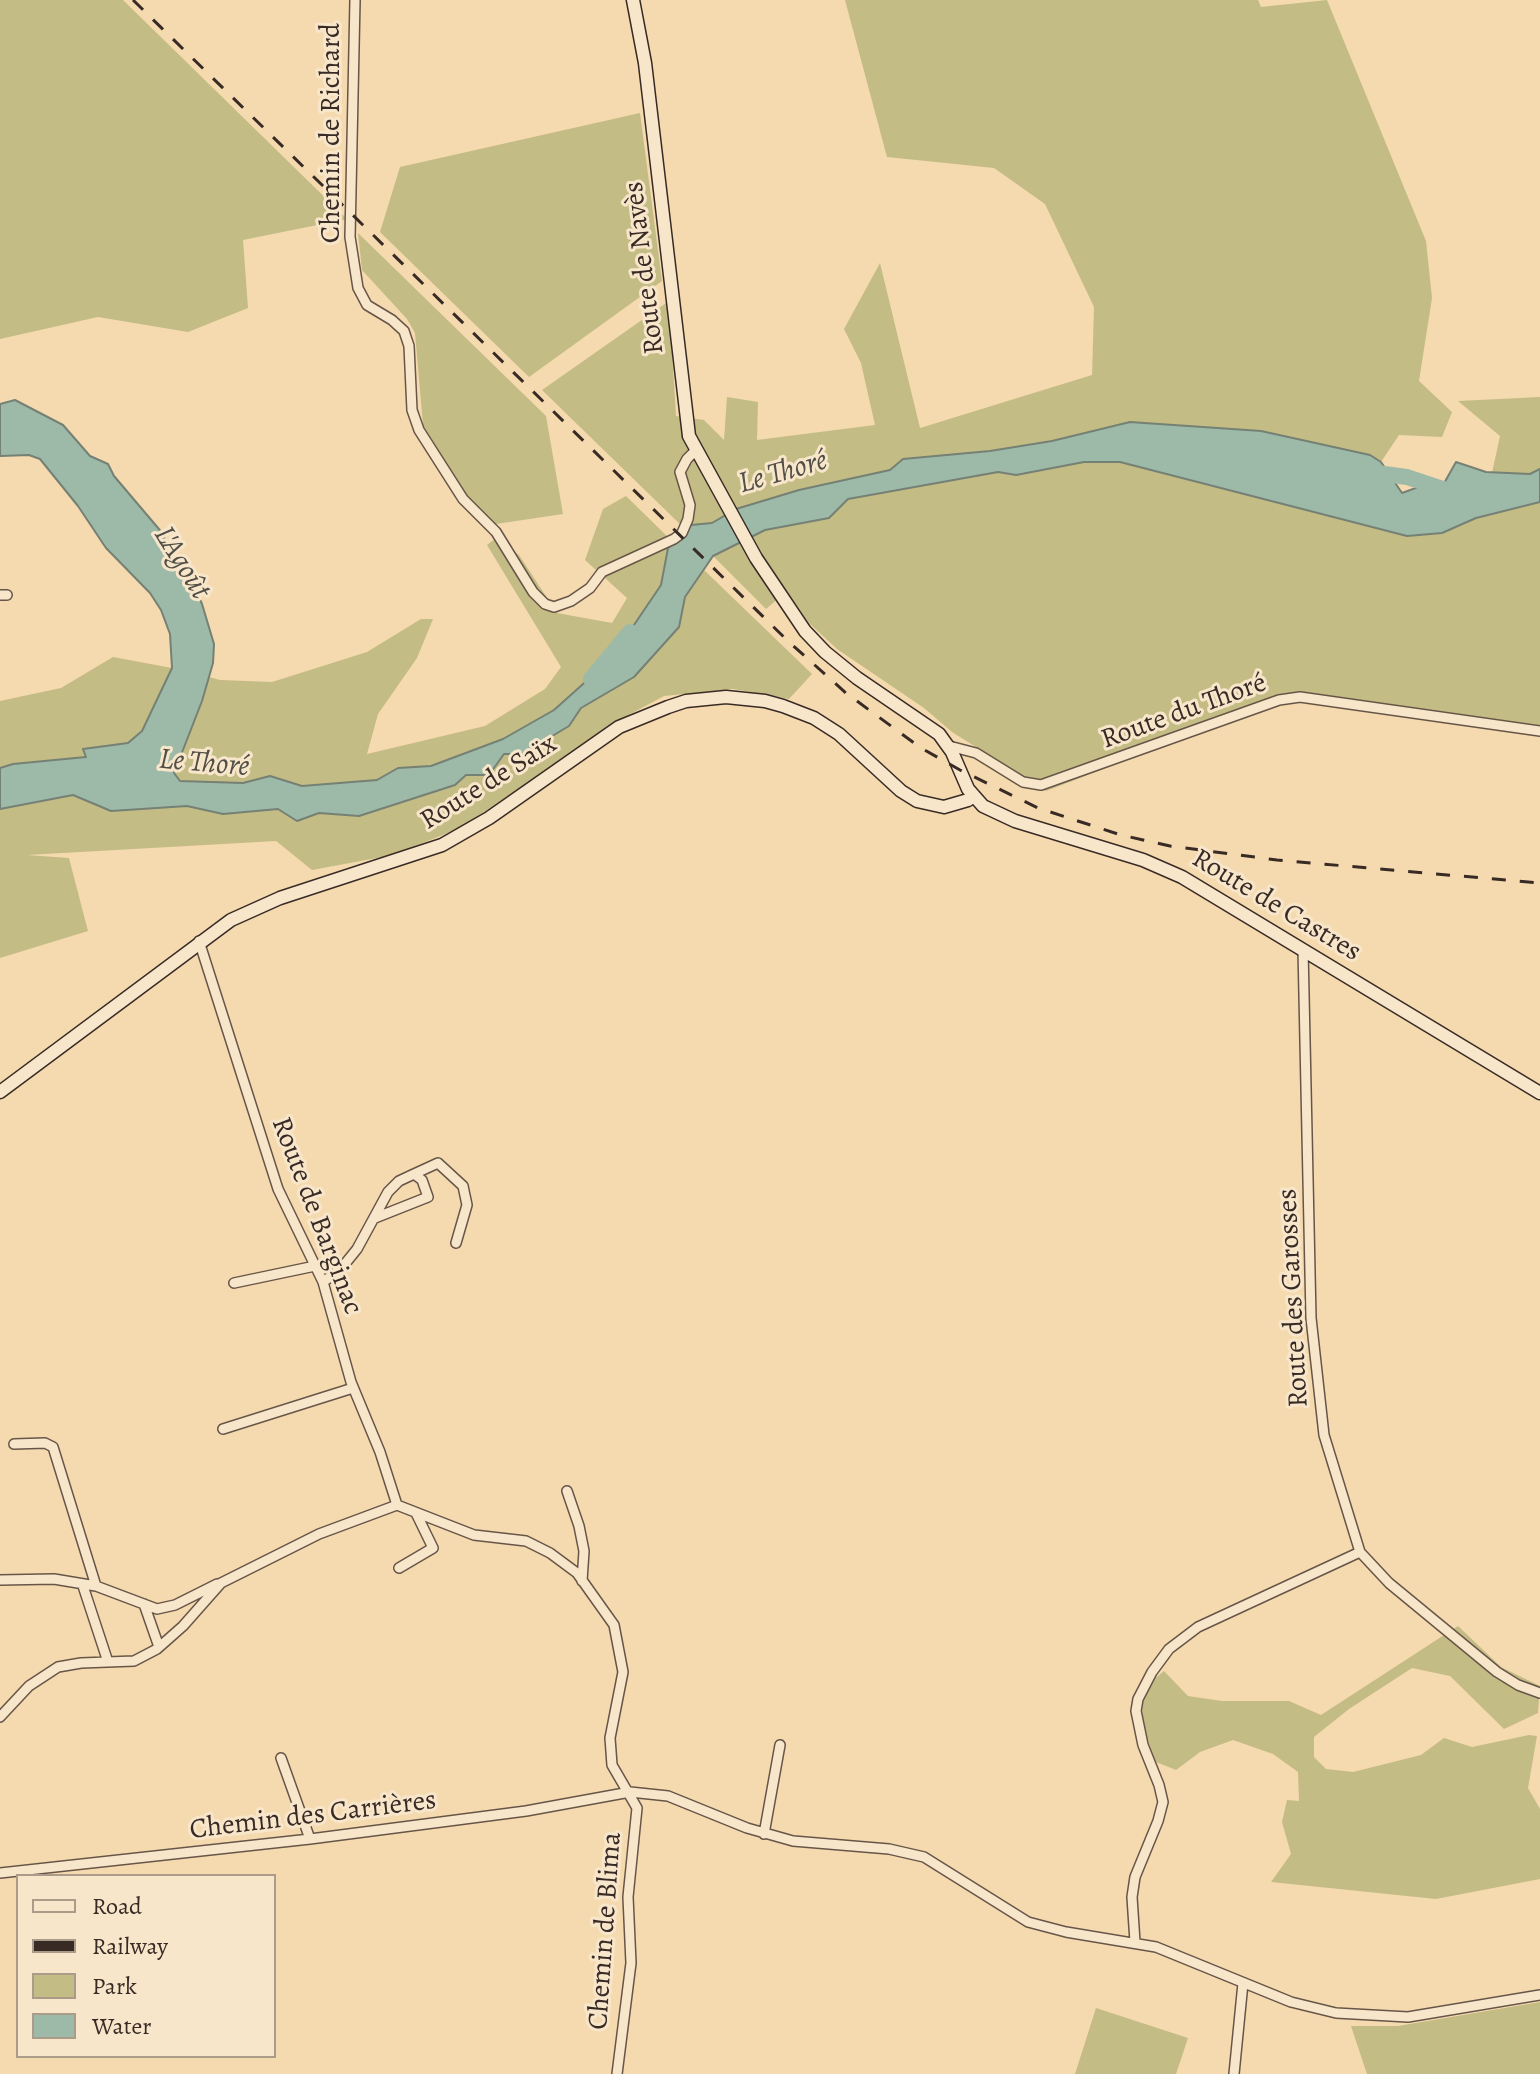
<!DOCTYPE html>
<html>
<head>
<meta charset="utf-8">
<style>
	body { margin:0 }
	#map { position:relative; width:1540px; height:2074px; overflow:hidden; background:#f5d9af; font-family:Alegreya,serif }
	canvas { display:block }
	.legend { position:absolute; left:16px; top:1874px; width:260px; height:184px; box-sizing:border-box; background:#f8e6cb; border:2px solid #ab9b89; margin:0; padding:10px 14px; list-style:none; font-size:24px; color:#382b25 }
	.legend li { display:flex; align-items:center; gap:16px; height:40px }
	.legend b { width:40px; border:2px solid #ab9b89 }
</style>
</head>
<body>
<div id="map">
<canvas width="1540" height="2074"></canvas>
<ul class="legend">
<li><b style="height:10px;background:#f8e6cb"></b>Road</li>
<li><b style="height:10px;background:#382b25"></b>Railway</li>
<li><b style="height:22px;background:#c4bc85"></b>Park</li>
<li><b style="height:22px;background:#9dbaa8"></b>Water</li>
</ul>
</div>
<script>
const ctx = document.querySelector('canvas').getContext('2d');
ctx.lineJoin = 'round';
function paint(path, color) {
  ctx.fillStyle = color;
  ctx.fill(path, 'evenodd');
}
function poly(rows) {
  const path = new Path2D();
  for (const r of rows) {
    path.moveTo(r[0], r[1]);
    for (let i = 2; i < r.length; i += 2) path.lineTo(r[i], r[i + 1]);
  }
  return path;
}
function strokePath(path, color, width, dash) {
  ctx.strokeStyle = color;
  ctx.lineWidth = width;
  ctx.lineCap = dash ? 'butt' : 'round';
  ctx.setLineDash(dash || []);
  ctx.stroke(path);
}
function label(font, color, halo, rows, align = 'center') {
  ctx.font = font + ' Alegreya,serif';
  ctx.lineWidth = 6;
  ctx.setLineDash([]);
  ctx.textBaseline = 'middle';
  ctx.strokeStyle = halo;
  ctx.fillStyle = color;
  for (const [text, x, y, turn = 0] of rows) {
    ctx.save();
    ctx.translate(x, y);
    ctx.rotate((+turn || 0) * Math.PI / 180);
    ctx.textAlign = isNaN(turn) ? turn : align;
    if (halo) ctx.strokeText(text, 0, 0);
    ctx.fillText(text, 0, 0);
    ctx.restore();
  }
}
paint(poly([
	[0,0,123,0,347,219,243,240,248,308,188,332,98,317,0,339],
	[845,0,1258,0,1261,7,1327,0,1426,241,1432,298,1419,381,1452,412,1442,437,1399,435,1381,462,1369,455,1261,431,1130,422,1052,441,990,451,903,459,890,470,799,490,736,509,712,523,691,525,686,530,542,390,669,301,676,416,704,420,724,440,727,397,758,402,757,440,875,425,861,363,844,329,880,263,920,428,1092,375,1094,307,1045,204,994,168,887,157],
	[640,113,662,281,529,377,380,232,400,167],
	[358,233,546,416,563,514,496,524,466,494,423,425,415,333,407,319,362,270],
	[1540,397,1540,469,1530,474,1492,473,1500,436,1458,401],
	[1084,462,1120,462,1407,536,1442,533,1476,518,1540,502,1540,732,1311,699,1284,700,1046,791,952,732,924,708,837,649,809,623,787,591,766,609,713,556,765,530,829,518,848,499,998,472,1017,475],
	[626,496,673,542,668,548,661,585,611,659,554,710,503,739,431,766,398,768,377,780,302,786,270,776,243,783,180,781,175,778,176,767,209,677,220,680,272,682,367,652,421,619,433,619,417,658,378,714,367,754,485,726,545,689,561,667,487,545,496,538,519,555,557,613,612,623,627,598,585,560,603,509],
	[704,570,812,674,789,699,733,689,664,696,623,718,460,828,393,855,312,870,276,841,27,855,69,858,88,931,0,958,0,809,73,795,111,811,187,806,223,814,278,809,297,821,319,813,359,816,465,775,488,775,504,753,569,727,581,708,634,677,679,627,685,597],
	[113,657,172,668,141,731,128,743,84,749,87,757,13,764,0,768,0,701,61,688],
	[1458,1626,1501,1667,1540,1686,1538,1713,1504,1729,1450,1676,1412,1668,1349,1709,1314,1737,1314,1757,1326,1769,1353,1772,1421,1755,1444,1738,1472,1747,1529,1735,1537,1736,1528,1788,1540,1809,1540,1879,1436,1899,1271,1882,1291,1854,1282,1822,1287,1800,1299,1801,1298,1772,1273,1754,1233,1740,1200,1752,1176,1770,1156,1762,1143,1727,1142,1705,1151,1682,1164,1671,1188,1696,1222,1701,1289,1701,1321,1715],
	[1540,2002,1540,2074,1367,2074,1351,2026,1398,2026],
	[1096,2008,1188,2038,1176,2074,1075,2074]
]), '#c4bc85');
const water = poly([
	[15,400,63,425,90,456,108,464,114,476,164,535,165,548,191,579,202,604,214,644,213,663,202,701,174,773,180,781,243,783,270,776,302,786,377,780,398,768,431,766,503,739,554,710,611,659,661,585,668,548,691,525,712,523,736,509,799,490,890,470,903,459,990,451,1052,441,1130,422,1261,431,1370,455,1381,462,1402,493,1424,485,1438,494,1456,462,1486,472,1530,474,1540,469,1540,502,1476,518,1442,533,1407,536,1120,462,1084,462,1016,475,998,472,848,499,829,518,765,530,713,556,685,597,679,627,634,677,581,708,569,726,522,754,504,754,489,775,466,775,455,785,359,816,319,813,297,821,278,809,223,814,187,806,111,811,73,795,0,809,0,768,13,764,86,757,83,749,128,743,142,731,172,668,170,634,161,610,150,593,106,548,78,506,40,459,29,455,0,456,0,404,15,400]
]);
paint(water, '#9dbaa8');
strokePath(water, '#758174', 2);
strokePath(poly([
	[1369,472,1407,477,1446,490,1463,490],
	[591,679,630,632]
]), '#9dbaa8', 16);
const street = poly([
	[355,0,350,237,358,288,367,305,392,320,404,331,409,346,412,410,419,430,463,499,496,532,533,592,545,604,554,607,571,601,590,588,602,572,674,539,682,533,688,519,690,505,680,472,687,459,696,450],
	[0,595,7,595],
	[949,746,976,753,1023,782,1041,785,1279,700,1300,697,1540,731],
	[199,941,278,1189,323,1282,351,1382,380,1452,397,1505],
	[1303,949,1311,1318,1324,1435,1360,1552,1389,1583,1497,1672,1518,1685,1540,1693],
	[414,1174,438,1163,463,1186,467,1205,456,1243],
	[323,1282,340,1270,357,1249,388,1192,399,1181,414,1174,422,1180,428,1197,375,1218],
	[234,1283,315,1266],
	[223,1429,353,1388],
	[14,1444,45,1443,53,1447,96,1586],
	[567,1491,579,1526,584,1551,582,1581],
	[397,1505,474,1535,526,1541,550,1553,577,1573,614,1625,623,1672,610,1738,612,1765,637,1808,628,1897,631,1963,617,2074],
	[399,1568,433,1548,416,1513],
	[0,1580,54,1579,96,1586,157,1609,175,1605,217,1584],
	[83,1586,108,1662],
	[144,1604,159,1647],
	[0,1717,29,1686,58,1667,81,1663,134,1661,157,1649,183,1626,221,1583,319,1534,397,1505],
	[281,1758,310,1839],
	[764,1834,780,1745],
	[0,1873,310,1839,526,1811,630,1792,668,1796,747,1828,793,1841,889,1849,924,1857,1028,1922,1066,1932,1156,1947,1291,2002,1336,2013,1408,2017,1540,1995],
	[1135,1942,1132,1897,1135,1877,1158,1821,1163,1802,1159,1785,1143,1745,1136,1711,1138,1699,1152,1672,1169,1649,1198,1627,1360,1552],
	[1234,2074,1243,1983]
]);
const secondary = poly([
	[633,0,645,63,689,436,756,558,805,631,825,652,857,678,939,734,952,752,968,789,983,806,1015,821,1143,860,1182,877,1540,1093],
	[0,1092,231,920,280,898,442,845,489,818,619,727,668,707,686,701,726,697,765,701,783,706,814,718,839,734,901,791,917,801,944,807,968,800,973,796]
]);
strokePath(street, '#675648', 12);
strokePath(secondary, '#382b25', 15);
strokePath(street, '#f8e6cb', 9);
strokePath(secondary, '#f8e6cb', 12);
strokePath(poly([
	[133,0,789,642,846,693,921,748,960,770,1038,808,1121,835,1170,846,1277,860,1540,883]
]), '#382b25', 3, [14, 14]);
label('28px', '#382b25', '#f8e6cb', [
	["Chemin de Richard",332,133,-90],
	["Route de Navès",645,268,-97],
	["Route du Thoré",1184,712,-20],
	["Route de Saïx",489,783,-32],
	["Route de Castres",1276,906,31],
	["Route de Barginac",316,1216,69],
	["Route des Garosses",1294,1298,-93],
	["Chemin des Carrières",313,1816,-7],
	["Chemin de Blima",606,1931,-86]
]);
label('italic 30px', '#514f46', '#f8e6cb', [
	["Le Thoré",783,473,-16],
	["L'Agoût",181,563,58],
	["Le Thoré",204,764,5]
]);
</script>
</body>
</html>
